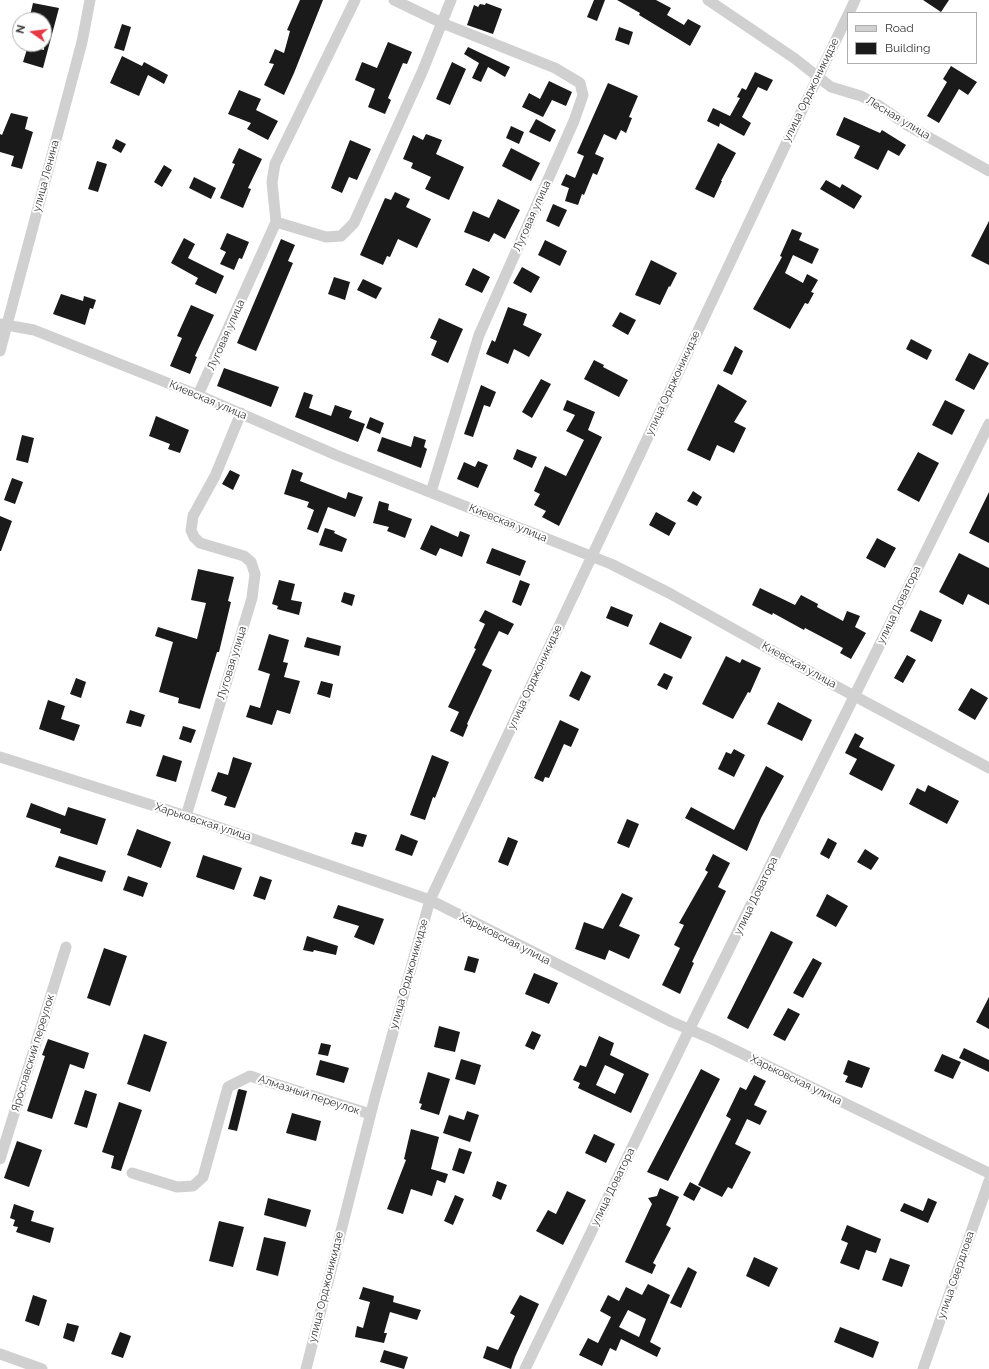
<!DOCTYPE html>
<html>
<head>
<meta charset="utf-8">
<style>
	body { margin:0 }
	#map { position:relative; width:989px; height:1369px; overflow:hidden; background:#fff; font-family:Raleway,sans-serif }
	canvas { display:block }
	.legend { position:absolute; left:847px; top:12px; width:130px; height:52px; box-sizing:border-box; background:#fff; border:1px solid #adadad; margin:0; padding:5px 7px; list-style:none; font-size:12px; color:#333 }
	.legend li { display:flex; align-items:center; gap:8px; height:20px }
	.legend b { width:20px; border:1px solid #adadad }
	.north { position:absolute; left:12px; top:12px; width:40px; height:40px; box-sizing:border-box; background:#fff; border:1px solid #adadad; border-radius:50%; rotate:284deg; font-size:11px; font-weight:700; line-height:16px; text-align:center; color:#333 }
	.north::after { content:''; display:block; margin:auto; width:14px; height:18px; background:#e63946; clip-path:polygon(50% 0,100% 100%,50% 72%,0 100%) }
</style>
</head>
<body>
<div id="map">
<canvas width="989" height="1369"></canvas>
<ul class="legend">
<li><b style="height:5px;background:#d0d0d0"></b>Road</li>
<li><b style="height:11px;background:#1a1a1a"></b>Building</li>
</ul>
<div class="north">N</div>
</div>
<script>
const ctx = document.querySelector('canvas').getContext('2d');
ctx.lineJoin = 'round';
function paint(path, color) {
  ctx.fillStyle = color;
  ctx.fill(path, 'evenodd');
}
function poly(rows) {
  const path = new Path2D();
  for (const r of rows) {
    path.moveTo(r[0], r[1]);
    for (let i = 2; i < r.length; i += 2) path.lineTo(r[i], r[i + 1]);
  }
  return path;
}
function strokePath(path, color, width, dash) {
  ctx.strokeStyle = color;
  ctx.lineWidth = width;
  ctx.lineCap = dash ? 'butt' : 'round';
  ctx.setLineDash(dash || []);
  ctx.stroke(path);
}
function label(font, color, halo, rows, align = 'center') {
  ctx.font = font + ' Raleway,sans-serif';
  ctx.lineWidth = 4;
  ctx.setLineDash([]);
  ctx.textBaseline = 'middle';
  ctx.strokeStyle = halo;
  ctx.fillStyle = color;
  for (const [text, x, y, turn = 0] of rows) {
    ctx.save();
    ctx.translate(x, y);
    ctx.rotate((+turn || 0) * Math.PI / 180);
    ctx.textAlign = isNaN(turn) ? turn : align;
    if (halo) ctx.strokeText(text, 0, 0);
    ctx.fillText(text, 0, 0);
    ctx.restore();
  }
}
paint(poly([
	[300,0,323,0,294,73,284,95,264,85,274,64,269,63,275,49,284,53,290,31,287,30],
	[594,0,605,0,597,21,587,17],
	[617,0,656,0,671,8,667,15,684,25,688,19,701,26,690,46,639,15,640,13],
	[923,0,949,0,941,12],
	[33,3,59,8,43,68,23,62,28,46,44,50,44,20,29,20],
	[486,3,502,9,493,34,467,25,474,5,478,7,480,4,485,5],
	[122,24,131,27,124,51,114,48],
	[619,27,633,32,629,45,615,40],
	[388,42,412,52,407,64,403,63,388,98,391,100,385,114,368,107,375,89,355,80,362,62,377,68],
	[468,47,510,67,505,77,488,67,481,82,472,78,479,63,464,54],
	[122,56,142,66,144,62,168,75,164,84,148,75,139,96,110,83],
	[452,62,466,69,450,105,436,99],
	[951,66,977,82,968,95,959,89,939,123,927,116,947,82,943,79],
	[755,72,773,80,767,91,758,87,742,117,751,123,744,136,720,123,719,127,707,121,713,108,730,116,740,98,737,97,742,88,746,90],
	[549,81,572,92,566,106,552,100,543,117,522,107,529,93,540,99],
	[608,83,638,96,629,117,632,118,626,133,621,130,616,140,604,134,595,154,604,158,597,175,593,173,584,195,582,194,578,205,565,201,569,188,561,185,566,174,575,178,584,156,577,153],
	[239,90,261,99,256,110,278,121,268,140,247,129,251,123,228,114],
	[11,113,28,117,25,129,33,132,22,169,11,166,14,156,0,152,0,134,2,135],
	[844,117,880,133,882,130,906,145,899,156,888,150,878,170,854,158,860,146,836,135],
	[536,119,556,130,550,142,529,132],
	[511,126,524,132,519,144,506,138],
	[426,134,442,140,436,154,464,167,449,200,425,189,431,177,411,168,413,163,403,159,413,135,423,140],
	[116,139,126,144,121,153,112,148],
	[350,140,371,149,357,180,349,177,342,193,331,188],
	[718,143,736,153,721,181,722,181,714,198,695,189],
	[239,148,262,159,248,188,251,189,243,208,220,198,235,164,232,163],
	[511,148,540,163,531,181,502,166],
	[97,161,107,164,98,192,88,189],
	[164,165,172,170,162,187,154,182],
	[194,177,216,188,211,199,189,188],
	[826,180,840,188,842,184,862,196,854,209,820,189],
	[395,192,410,199,406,207,431,219,417,248,398,239,390,257,387,256,383,265,360,255,385,198,391,200],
	[498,199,520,210,505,239,494,233,489,242,464,232,473,211,489,218],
	[553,204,567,210,559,227,546,221],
	[989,221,989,265,971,256],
	[792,229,802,233,799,240,819,249,812,264,793,255,785,273,803,283,807,274,818,280,811,292,814,293,808,304,805,303,790,329,753,309,782,257,780,256],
	[227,233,249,242,242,259,239,258,234,270,220,264,226,252,220,249],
	[184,238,195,244,188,258,224,276,216,294,195,284,198,278,171,263],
	[281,239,295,245,288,261,293,263,256,351,237,343],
	[545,240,567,251,560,266,538,255],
	[651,260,677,273,670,287,669,286,660,305,635,295],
	[522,267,540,277,531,293,513,283],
	[473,268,490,277,482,293,465,285],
	[334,277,350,282,345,300,328,294],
	[363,279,382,288,376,299,357,290],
	[61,294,83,301,84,296,96,300,93,309,90,308,85,325,53,314],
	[191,305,214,315,195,356,197,357,190,374,170,366,182,338,177,336],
	[508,307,527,314,523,325,542,334,529,357,514,349,508,364,486,354,492,340,495,342],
	[620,312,636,320,628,335,612,326],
	[439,318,463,329,448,363,431,355,437,341,430,338],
	[911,339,932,350,927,360,906,349],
	[735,346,743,351,732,375,723,371],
	[969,353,989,363,974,390,955,380],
	[594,360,604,365,603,367,628,380,619,397,584,379],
	[224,368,279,387,271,407,217,386],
	[541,379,551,384,532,418,522,412],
	[718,384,747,401,734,422,746,428,734,453,717,445,710,461,687,450],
	[481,385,496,392,490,407,484,405,473,437,464,434],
	[304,392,313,395,309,408,331,416,335,405,352,411,349,418,365,424,358,442,295,417],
	[567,400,595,412,588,430,602,437,559,526,542,517,546,511,534,505,540,494,534,491,545,466,566,476,584,440,566,431,575,415,563,410],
	[945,400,965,410,952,435,932,425],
	[156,416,189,430,180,453,168,449,170,444,149,436],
	[370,417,384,423,380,434,366,428],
	[22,435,34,438,28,463,16,460],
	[414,436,426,440,424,447,427,449,421,468,377,451,382,437,411,447],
	[517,449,537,457,532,468,513,459],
	[918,452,939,463,919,502,897,490],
	[478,461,488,465,478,488,457,479,464,462,475,467],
	[292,469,303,473,300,481,346,499,348,492,363,497,355,517,328,507,318,533,307,529,314,510,307,507,309,502,284,494],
	[230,470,240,475,233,490,222,484],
	[12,478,23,482,15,504,4,500],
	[693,491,702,497,697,506,687,501],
	[989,492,989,543,969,533],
	[379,501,389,504,388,510,412,519,405,538,387,531,389,527,373,523],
	[656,512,676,523,669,536,649,525],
	[0,516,12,521,1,551,0,551],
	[431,525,458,537,460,531,470,535,462,557,440,548,436,556,420,549],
	[325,528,335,531,334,533,347,539,342,552,319,545],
	[877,538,896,548,885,568,866,558],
	[492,548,526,561,520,576,486,563],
	[959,553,989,568,989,605,968,594,963,605,939,592],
	[198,569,234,577,228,601,231,602,219,652,217,652,200,709,178,703,179,698,159,692,173,642,155,636,158,627,197,639,206,603,191,600],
	[279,580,295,584,291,600,302,602,299,615,277,609,278,606,272,604],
	[520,580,530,584,521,606,512,602],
	[760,588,795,605,801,595,818,604,817,607,843,621,847,611,860,616,855,627,866,633,851,659,840,653,843,648,805,628,804,630,773,613,772,615,752,605],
	[344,592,355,595,352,606,341,602],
	[611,606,633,615,628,627,606,618],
	[485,610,514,624,508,635,499,631,482,665,492,670,467,724,468,725,463,737,450,731,459,712,448,707,476,649,474,648,485,624,479,621],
	[920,610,942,620,932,642,910,631],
	[660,622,692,637,681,659,649,644],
	[269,634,289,640,283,662,288,663,284,677,300,681,290,714,277,710,272,725,246,717,250,705,260,708,270,674,258,670],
	[307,637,341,646,339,656,304,647],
	[907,655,916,660,903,683,894,678],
	[726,656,740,663,742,659,761,668,750,693,748,692,733,719,702,704],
	[581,671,591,676,579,701,569,696],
	[664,673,673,677,667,690,657,685],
	[76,678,86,682,81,698,70,694],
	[321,681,333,684,330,698,317,694],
	[971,688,988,698,975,720,958,710],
	[48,700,65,706,61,719,80,725,74,741,39,729],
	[778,702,812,720,802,741,767,724],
	[130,710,145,715,141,727,126,723],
	[560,720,579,729,571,747,564,744,549,778,545,777,543,782,534,778],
	[183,726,196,730,191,743,179,739],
	[855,733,864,738,859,747,895,765,882,791,849,774,857,759,845,753],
	[734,749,745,755,734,777,718,769,726,752,731,754],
	[163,755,182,761,176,782,156,776],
	[432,755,449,762,435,798,433,797,425,820,410,815],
	[233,757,252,763,235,808,224,805,227,797,211,791,218,772,228,775],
	[766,766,784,776,761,818,747,851,685,818,691,807,734,830],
	[928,785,959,801,947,824,909,804,917,788,925,792],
	[31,803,65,816,68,807,106,819,97,845,60,833,61,829,26,817],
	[627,819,639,824,629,848,617,843],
	[137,829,171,842,161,868,127,855],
	[355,832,367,835,363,847,351,844],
	[401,834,418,841,412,856,395,850],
	[508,837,518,841,508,866,498,862],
	[828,838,837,843,829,859,820,854],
	[865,849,879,858,871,870,857,862],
	[713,854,730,863,718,887,726,891,692,962,694,963,680,994,662,985,680,948,674,945,684,925,679,923,708,872,705,870],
	[203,855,242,868,234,890,196,877],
	[59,856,106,871,102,882,55,867],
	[128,876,148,883,143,897,123,890],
	[260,876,272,880,265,900,253,896],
	[622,893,633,898,619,926,640,935,629,959,609,950,605,960,575,949,584,922,603,929],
	[827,894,848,906,836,927,816,916],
	[338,905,384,919,374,945,354,937,359,926,333,918],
	[771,931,793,942,748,1029,727,1018],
	[307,936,338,946,336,955,314,950,313,952,303,950],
	[104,948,127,956,110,1006,87,998],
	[468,956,479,959,475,973,464,970],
	[813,958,822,963,803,998,793,993],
	[534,973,558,983,549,1004,525,994],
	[989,997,989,1029,976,1022],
	[788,1008,800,1014,785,1041,773,1035],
	[439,1026,460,1032,455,1052,434,1047],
	[532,1031,541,1035,534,1050,525,1046],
	[144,1034,167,1042,150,1092,127,1084],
	[599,1036,614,1043,610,1055,649,1074,631,1113,578,1088,580,1083,573,1080,580,1065,586,1067],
	[605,1065,624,1074,615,1094,596,1085],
	[48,1039,89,1053,84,1069,70,1064,52,1119,27,1111,45,1056,42,1055],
	[321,1043,331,1045,328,1056,318,1054],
	[964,1048,989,1060,989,1072,959,1058],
	[942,1054,961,1062,953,1079,934,1071],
	[461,1059,481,1065,475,1085,455,1079],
	[320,1060,349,1068,344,1083,316,1075],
	[848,1060,870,1068,862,1088,845,1082,848,1076,843,1074],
	[701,1069,720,1079,668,1181,647,1172],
	[428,1072,450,1079,439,1115,420,1109,422,1104,419,1103],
	[754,1075,766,1081,754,1105,767,1111,760,1125,747,1119,735,1144,751,1152,732,1189,728,1187,722,1197,698,1185,731,1119,726,1116,740,1087,746,1090],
	[239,1089,247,1091,237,1131,228,1129,238,1090],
	[85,1090,97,1094,87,1128,74,1124],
	[119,1102,142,1110,121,1171,111,1168,114,1156,102,1152],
	[467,1111,479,1115,470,1142,443,1133,449,1115,464,1120],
	[292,1113,321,1121,316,1141,286,1133],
	[411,1129,439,1137,431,1169,448,1174,445,1183,437,1180,432,1196,411,1189,403,1214,387,1209,406,1160,404,1159],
	[594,1134,615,1144,606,1163,585,1153],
	[17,1141,42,1150,29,1187,4,1178],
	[459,1148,472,1152,464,1174,452,1170],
	[497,1181,507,1185,501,1200,492,1196],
	[690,1182,701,1188,694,1201,683,1195],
	[660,1188,679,1197,666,1225,671,1228,653,1263,656,1265,652,1274,625,1262,652,1204,648,1198,657,1196],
	[567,1191,586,1200,563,1245,536,1231,548,1210,556,1214],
	[455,1195,464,1199,453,1225,444,1221],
	[268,1198,311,1210,306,1227,264,1215],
	[928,1198,937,1202,928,1223,900,1211,904,1203,923,1211],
	[14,1204,34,1211,31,1221,54,1228,50,1243,16,1232,18,1227,13,1226,15,1220,10,1218],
	[219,1221,244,1227,233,1267,209,1261],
	[847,1225,881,1239,876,1253,866,1250,859,1270,840,1263,848,1243,841,1240],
	[264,1237,286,1242,278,1276,256,1270],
	[754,1257,778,1268,769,1287,746,1276],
	[890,1258,910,1265,902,1287,882,1280],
	[688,1267,697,1272,681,1308,670,1303],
	[648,1284,670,1295,650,1342,661,1348,657,1357,621,1339,616,1351,610,1348,602,1366,579,1355,588,1338,598,1343,611,1317,600,1311,608,1295,619,1301,626,1287,642,1295],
	[628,1310,646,1319,639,1337,619,1327],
	[363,1287,394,1296,393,1302,421,1310,417,1320,390,1312,384,1333,387,1333,384,1343,355,1337,357,1326,363,1328,370,1302,359,1299],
	[33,1295,47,1300,39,1326,25,1321],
	[520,1295,539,1304,515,1357,511,1369,483,1358,487,1346,498,1350,515,1316,510,1313],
	[67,1323,79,1326,74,1342,63,1338],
	[840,1327,879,1342,873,1358,834,1342],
	[120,1332,131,1336,123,1358,111,1354],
	[384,1350,408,1357,404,1369,380,1362]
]), '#1a1a1a');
strokePath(poly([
	[394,0,442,23,555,68,580,83,583,95,574,121,479,335,431,492],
	[708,0,794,58,831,87,861,96,878,105,907,125,989,171],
	[849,13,855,0],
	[276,222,272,182,275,164,355,0],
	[0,324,34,330,198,395,336,455,611,564,669,593,832,684,989,768],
	[0,351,82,42,90,0],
	[198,395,276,222,326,237,341,236,354,223,423,70,451,0],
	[0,757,186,816,430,900,672,1022,712,1039,989,1173],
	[186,816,252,598,255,574,251,562,244,556,200,543,194,537,191,530,193,516,215,476,241,413],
	[0,1159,66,947],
	[132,1173,177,1187,193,1186,203,1177,228,1087,250,1076,370,1114],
	[0,1354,42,1369],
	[306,1369,375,1097,430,900,801,112,848,15],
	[525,1369,689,1030,989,424],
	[923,1369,989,1181]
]), '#d0d0d0', 11);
label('11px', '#333', '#fff', [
	["улица Орджоникидзе",811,90,-64],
	["Лесная улица",898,118,31],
	["улица Ленина",46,176,-75],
	["Луговая улица",532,216,-66],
	["Луговая улица",226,335,-66],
	["улица Орджоникидзе",673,383,-65],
	["Киевская улица",208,400,23],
	["Киевская улица",508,523,22],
	["улица Доватора",899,605,-64],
	["Луговая улица",232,663,-73],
	["Киевская улица",799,665,29],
	["улица Орджоникидзе",535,677,-65],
	["Харьковская улица",203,822,18],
	["улица Доватора",756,896,-64],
	["Харьковская улица",505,939,27],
	["улица Орджоникидзе",409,974,-74],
	["Ярославский переулок",33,1053,-73],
	["Харьковская улица",796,1080,26],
	["Алмазный переулок",309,1095,18],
	["улица Доватора",613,1187,-64],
	["улица Свердлова",956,1275,-71],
	["улица Орджоникидзе",326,1287,-76]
]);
</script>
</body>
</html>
